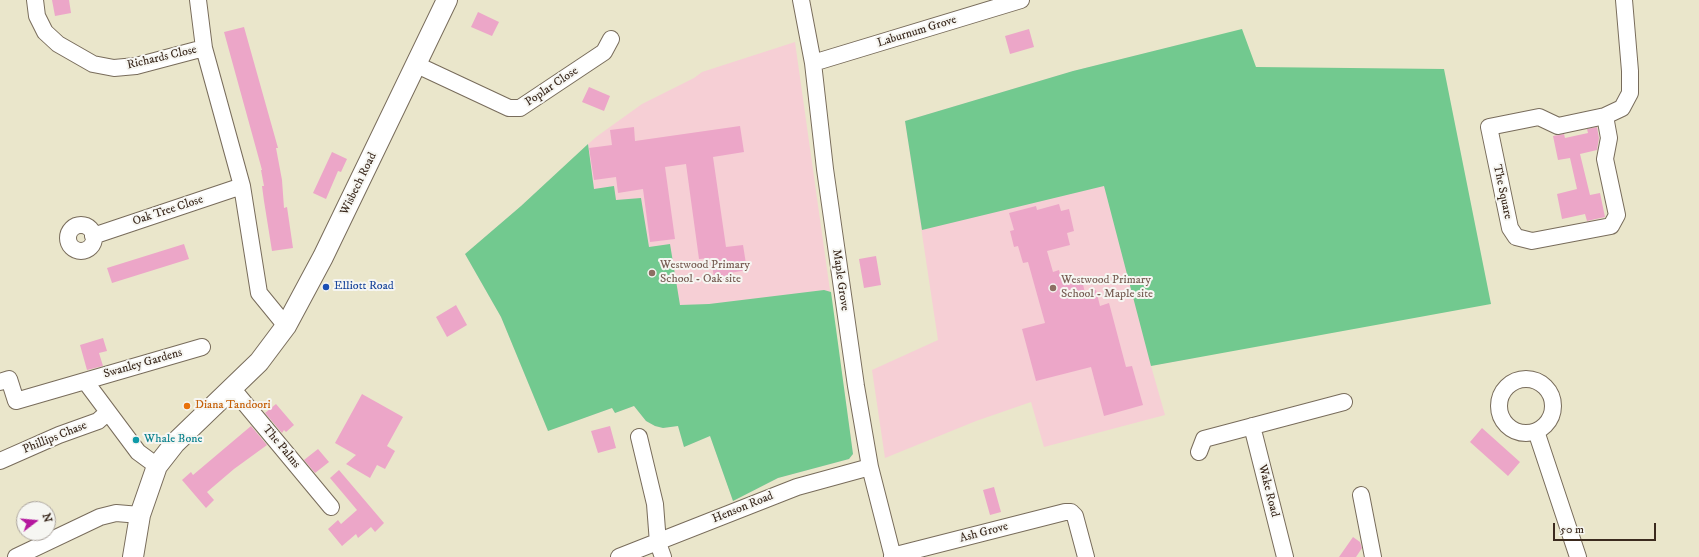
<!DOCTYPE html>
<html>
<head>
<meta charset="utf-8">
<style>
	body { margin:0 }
	#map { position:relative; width:1699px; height:557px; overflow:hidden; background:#eae6cb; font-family:"IM FELL DW Pica",serif }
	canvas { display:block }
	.north { position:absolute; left:16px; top:501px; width:40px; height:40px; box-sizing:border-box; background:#f6f6f2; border:1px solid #aba49d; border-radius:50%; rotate:74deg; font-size:11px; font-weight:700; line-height:16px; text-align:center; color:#3b2a1e }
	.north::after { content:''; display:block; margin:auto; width:14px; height:18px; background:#b5179e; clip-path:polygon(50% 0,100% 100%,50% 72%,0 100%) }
	.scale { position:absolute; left:1553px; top:523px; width:103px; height:18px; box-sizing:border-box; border:2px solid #3b2a1e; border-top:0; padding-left:5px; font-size:12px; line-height:14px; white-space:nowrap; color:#3b2a1e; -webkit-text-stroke:3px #f6f6f2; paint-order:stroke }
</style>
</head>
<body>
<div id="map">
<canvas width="1699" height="557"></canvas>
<div class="north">N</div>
<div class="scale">50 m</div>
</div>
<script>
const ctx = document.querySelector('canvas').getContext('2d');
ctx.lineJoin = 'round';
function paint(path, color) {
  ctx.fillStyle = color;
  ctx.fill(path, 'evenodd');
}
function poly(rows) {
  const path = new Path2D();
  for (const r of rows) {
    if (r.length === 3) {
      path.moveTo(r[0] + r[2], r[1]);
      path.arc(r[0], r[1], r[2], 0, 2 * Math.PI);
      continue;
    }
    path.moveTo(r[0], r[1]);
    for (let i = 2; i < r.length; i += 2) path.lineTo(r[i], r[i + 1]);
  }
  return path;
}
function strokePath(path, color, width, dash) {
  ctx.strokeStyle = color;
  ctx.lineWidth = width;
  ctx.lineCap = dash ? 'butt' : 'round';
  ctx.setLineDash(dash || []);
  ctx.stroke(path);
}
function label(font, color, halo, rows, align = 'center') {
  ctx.font = font + ' "IM FELL DW Pica",serif';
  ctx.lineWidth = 4;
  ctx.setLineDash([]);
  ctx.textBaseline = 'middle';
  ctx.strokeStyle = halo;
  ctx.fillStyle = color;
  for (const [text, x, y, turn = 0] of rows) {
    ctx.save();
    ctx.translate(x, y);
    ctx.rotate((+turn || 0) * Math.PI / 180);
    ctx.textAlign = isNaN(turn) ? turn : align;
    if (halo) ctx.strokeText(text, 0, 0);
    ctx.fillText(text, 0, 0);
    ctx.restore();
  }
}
paint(poly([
	[795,42,853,454,849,459,778,478,733,501,710,436,684,447,678,426,663,428,655,426,646,421,634,406,615,413,612,408,548,431,501,317,465,254,521,206,596,137,642,104,694,78,702,72],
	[1186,43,1195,358,1151,366,1165,415,1044,447,1031,402,976,421,885,458,872,370,938,340,905,121,1073,71]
]), '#f6cfd5');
paint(poly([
	[1242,29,1256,67,1444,69,1491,304,1151,366,1104,186,922,230,905,121,1073,71],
	[588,144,594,189,614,186,616,200,641,198,649,247,670,244,680,305,709,304,824,290,831,292,853,454,849,459,778,478,733,501,710,436,684,447,678,426,663,428,655,426,646,421,634,406,615,413,612,408,548,431,501,317,465,254,521,206]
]), '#72c98f');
paint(poly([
	[52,0,69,0,71,13,55,16],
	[478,12,499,22,492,36,471,27],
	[244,27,278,148,276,148,282,180,284,208,287,207,293,248,272,251,264,201,262,186,264,186,261,170,262,170,224,32],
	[1029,29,1034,47,1010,54,1005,36],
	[589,87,610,96,604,111,582,102],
	[740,126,744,152,713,157,726,247,743,245,747,270,730,273,731,282,715,284,711,258,699,259,686,164,665,167,675,239,650,242,643,189,618,193,616,177,594,180,589,148,612,145,610,130,634,127,635,141],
	[1597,127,1599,138,1597,150,1580,154,1590,195,1600,193,1605,217,1587,221,1585,214,1562,219,1557,194,1577,189,1570,158,1558,160,1553,136,1564,134,1565,138,1588,133,1587,129],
	[332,152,347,159,341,172,338,171,326,199,313,193],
	[1059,204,1061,211,1069,209,1074,231,1067,233,1070,245,1047,251,1053,272,1059,270,1062,281,1081,276,1085,293,1096,290,1100,306,1109,303,1126,367,1132,366,1143,405,1104,416,1091,367,1036,381,1022,329,1045,323,1028,262,1023,263,1018,246,1014,247,1010,231,1014,230,1009,213,1036,206,1037,210],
	[184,244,189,259,112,283,107,268],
	[876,256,881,285,864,288,859,259],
	[456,305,467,325,447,337,436,317],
	[103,338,107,351,99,353,103,366,87,370,80,345],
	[362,394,403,417,387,446,395,451,385,469,377,465,370,478,346,464,356,455,335,443],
	[276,404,294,425,286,432,284,430,282,433,265,413],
	[251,426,267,445,234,469,207,492,214,500,206,508,182,480,191,472,193,475],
	[610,426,616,448,598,453,591,431],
	[1482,428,1520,462,1508,476,1470,442],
	[318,449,329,462,315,473,304,460],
	[339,470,384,523,375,532,371,527,358,538,356,534,342,546,328,529,338,520,341,524,357,510,330,478],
	[994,487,1001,512,990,515,983,490],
	[1353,537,1360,542,1362,548,1356,557,1339,557]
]), '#eca6c8');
const minor = poly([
	[35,0,37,16,45,32,58,44,93,64,114,68,136,66,204,48],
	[198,0,204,48,242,186,259,293,286,326],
	[801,0,813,63,825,169,856,386,870,467,893,557],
	[813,63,1021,0],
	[417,65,509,108,520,108,604,52,611,39],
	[1605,116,1609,138,1605,159,1617,215,1611,226,1532,241,1516,237,1510,228,1489,127,1539,117,1558,126,1605,116,1622,108,1630,93,1630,71,1624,0],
	[81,238,13],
	[93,236,242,186],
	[1526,406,27],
	[0,382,9,379,16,401,85,381],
	[232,388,331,507],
	[1252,426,1285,557],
	[1536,431,1578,557],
	[639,437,655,504,658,543,663,557],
	[1199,452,1204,439,1344,402],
	[0,461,59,435,98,421,108,412],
	[157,466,138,452,85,381,202,347],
	[1361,495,1373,557],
	[892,556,1065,512,1071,512,1075,516,1086,557],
	[16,557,100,517,116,513,140,515],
	[619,557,797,487,870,467]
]);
const major = poly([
	[133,557,140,515,157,466,175,443,259,362,286,326,323,257,447,0]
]);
strokePath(minor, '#786c5b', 18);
strokePath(major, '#786c5b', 22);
strokePath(minor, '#fff', 16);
strokePath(major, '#fff', 20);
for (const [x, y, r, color] of [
	[652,273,4,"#8d6e63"],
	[326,287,4,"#1a4fb4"],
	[1053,288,4,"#8d6e63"],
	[187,406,4,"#e8710a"],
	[136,440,4,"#0f9aa8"]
]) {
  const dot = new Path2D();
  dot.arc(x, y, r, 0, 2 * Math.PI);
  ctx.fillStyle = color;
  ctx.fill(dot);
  strokePath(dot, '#f6f6f2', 1.5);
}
label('12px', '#3b2a1e', '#f6f6f2', [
	["Laburnum Grove",917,32,-17],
	["Richards Close",162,58,-13],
	["Poplar Close",552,87,-34],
	["Wisbech Road",359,184,-64],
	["The Square",1502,192,78],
	["Oak Tree Close",168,211,-18],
	["Maple Grove",840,280,82],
	["Swanley Gardens",143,364,-16],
	["Phillips Chase",55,438,-22],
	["The Palms",281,447,50],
	["Wake Road",1268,491,76],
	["Henson Road",743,508,-22],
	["Ash Grove",984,533,-15]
]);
label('12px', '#785e54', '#f6f6f2', [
	["Westwood Primary",660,266],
	["School - Oak site",660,280],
	["Westwood Primary",1061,281],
	["School - Maple site",1061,295]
], 'left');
label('12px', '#164399', '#f6f6f2', [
	["Elliott Road",334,287]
], 'left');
label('12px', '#c56008', '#f6f6f2', [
	["Diana Tandoori",195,406]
], 'left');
label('12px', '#0d838f', '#f6f6f2', [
	["Whale Bone",144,440]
], 'left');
</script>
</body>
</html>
